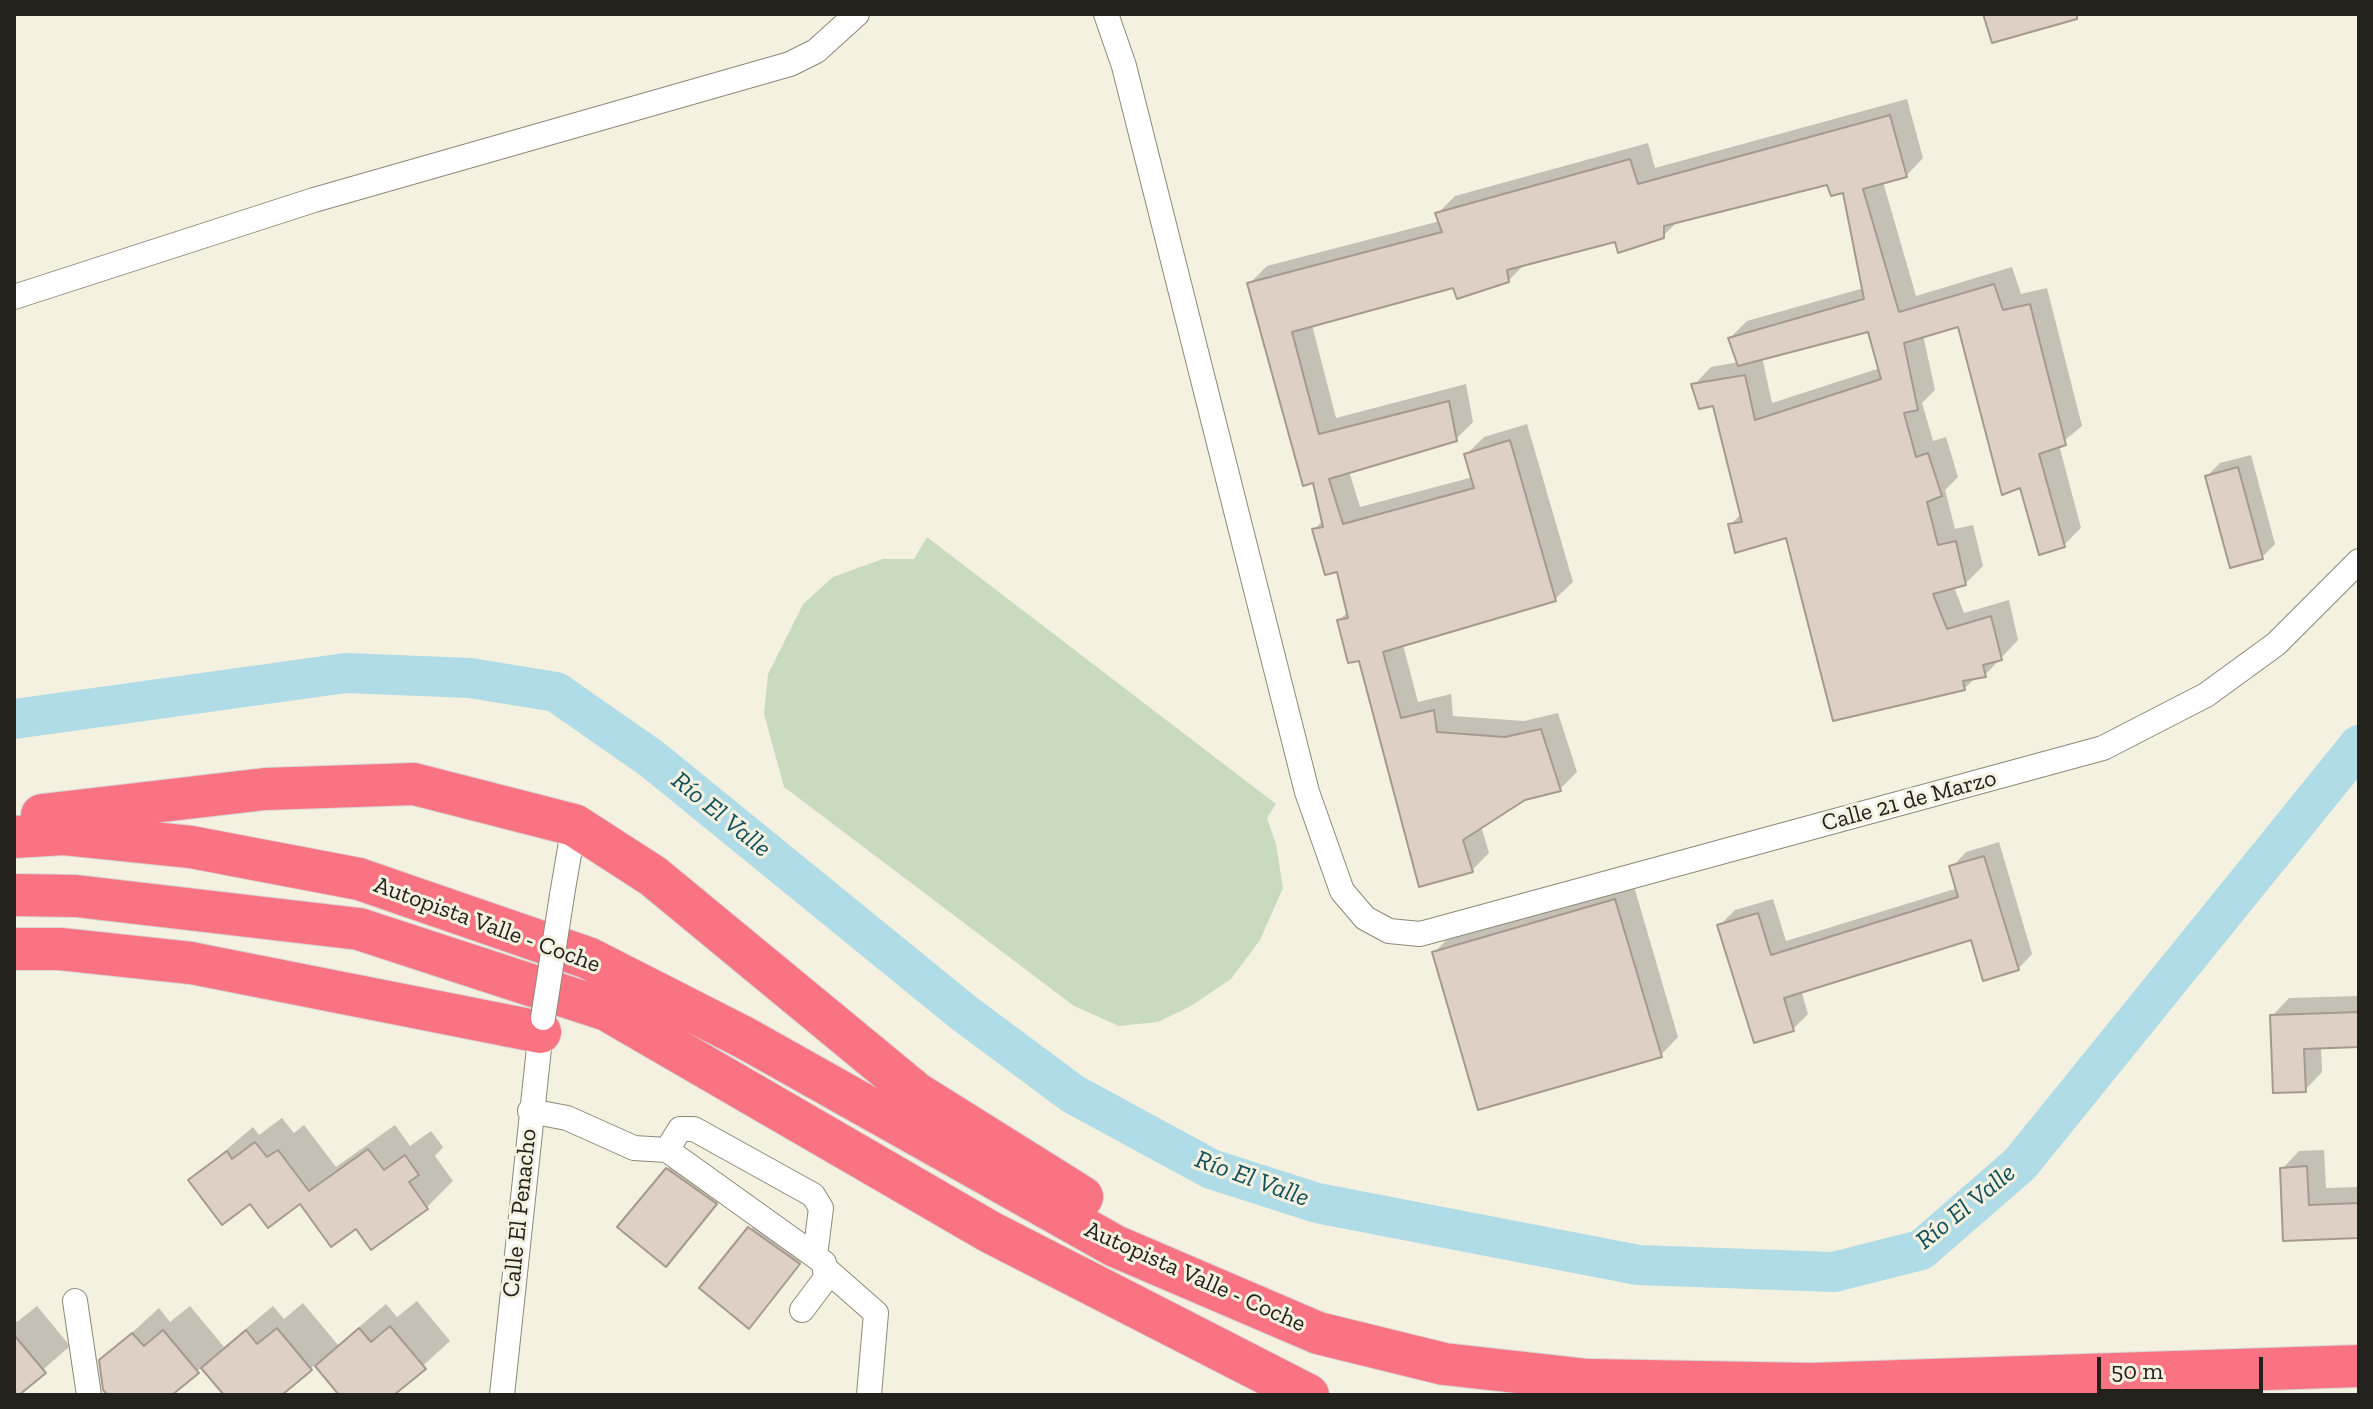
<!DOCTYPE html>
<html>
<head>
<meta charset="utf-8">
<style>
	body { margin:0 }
	#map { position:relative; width:2373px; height:1409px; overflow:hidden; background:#f5f1e0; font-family:"Zilla Slab",serif }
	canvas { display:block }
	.frame { position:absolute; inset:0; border:16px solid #23211b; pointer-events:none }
	.scale { position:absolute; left:2097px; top:1357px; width:166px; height:36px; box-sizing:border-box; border:4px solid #23211b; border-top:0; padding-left:10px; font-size:24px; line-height:28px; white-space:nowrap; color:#23211b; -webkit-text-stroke:6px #f5f1e0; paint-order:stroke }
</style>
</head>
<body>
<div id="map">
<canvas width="2373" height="1409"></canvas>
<div class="frame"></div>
<div class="scale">50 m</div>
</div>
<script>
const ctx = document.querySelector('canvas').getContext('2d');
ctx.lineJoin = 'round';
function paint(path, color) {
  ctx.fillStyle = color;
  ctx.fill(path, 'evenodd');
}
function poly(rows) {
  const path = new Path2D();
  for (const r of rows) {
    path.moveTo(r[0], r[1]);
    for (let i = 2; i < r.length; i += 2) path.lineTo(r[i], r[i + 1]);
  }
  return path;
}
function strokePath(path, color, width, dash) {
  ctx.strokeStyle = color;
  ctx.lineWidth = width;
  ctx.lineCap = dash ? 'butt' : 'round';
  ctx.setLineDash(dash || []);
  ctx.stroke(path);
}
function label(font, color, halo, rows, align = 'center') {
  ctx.font = font + ' "Zilla Slab",serif';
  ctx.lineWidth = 6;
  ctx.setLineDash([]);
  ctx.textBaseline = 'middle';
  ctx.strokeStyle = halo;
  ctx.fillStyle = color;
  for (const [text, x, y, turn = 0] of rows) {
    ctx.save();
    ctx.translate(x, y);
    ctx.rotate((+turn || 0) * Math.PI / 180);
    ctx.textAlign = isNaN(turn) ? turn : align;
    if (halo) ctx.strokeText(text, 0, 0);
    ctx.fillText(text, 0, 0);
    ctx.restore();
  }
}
paint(poly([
	[927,537,1276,804,1267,818,1276,844,1283,888,1260,940,1231,979,1191,1006,1158,1022,1119,1026,1074,1006,784,787,764,714,768,674,803,604,833,577,883,559,914,559]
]), '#c9dbbf');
paint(poly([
	[1907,99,1923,158,1906,176,1883,182,1916,296,2012,267,2021,294,2047,288,2082,426,2059,445,2081,528,2064,545,2022,485,1959,325,1923,335,1935,390,1922,403,1933,441,1946,437,1958,477,1945,490,1955,529,1973,525,1983,566,1965,584,1954,587,1964,613,2009,600,2018,640,1985,675,1976,677,1964,689,1787,535,1730,525,1742,513,1715,404,1694,385,1711,367,1739,362,1730,338,1747,321,1864,288,1845,190,1828,182,1679,220,1663,236,1617,239,1526,263,1508,281,1454,286,1312,325,1336,418,1466,384,1473,422,1456,439,1349,471,1360,507,1473,477,1466,455,1484,437,1527,424,1573,582,1555,599,1403,645,1418,702,1451,694,1453,716,1524,721,1558,713,1577,772,1560,789,1524,798,1481,826,1489,853,1472,870,1339,620,1349,611,1339,570,1314,530,1323,520,1315,480,1249,284,1267,266,1440,221,1437,214,1455,196,1648,143,1655,168],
	[1869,329,1880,368,1772,403,1762,357],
	[2251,455,2275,544,2262,557,2207,476,2220,463],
	[1999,842,2032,954,2018,969,1972,937,1801,990,1808,1014,1793,1029,1720,925,1735,910,1773,899,1786,941,1958,888,1952,867,1966,852],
	[1633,883,1678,1037,1661,1055,1434,953,1451,935],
	[2359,996,2359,1045,2321,1046,2322,1072,2305,1090,2272,1016,2289,998],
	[282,1118,294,1133,304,1125,336,1167,395,1125,410,1146,431,1131,443,1147,435,1156,453,1181,427,1207,371,1247,357,1226,301,1201,251,1201,191,1180,253,1127,259,1135],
	[2324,1150,2326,1188,2359,1187,2359,1236,2285,1239,2282,1169,2299,1151],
	[680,1156,728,1190,666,1264,667,1169],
	[763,1215,812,1250,749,1326,702,1288],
	[417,1301,450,1341,391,1395,341,1395,316,1364,279,1395,226,1395,203,1366,169,1395,110,1395,101,1361,159,1308,170,1322,190,1306,224,1347,273,1306,284,1319,303,1303,338,1345,386,1304,397,1317],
	[37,1306,70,1346,14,1395,14,1318,17,1322]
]), '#0003');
strokePath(poly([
	[14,719,346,673,470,678,556,692,652,759,964,1013,1073,1094,1211,1169,1317,1203,1638,1265,1834,1272,1921,1250,2020,1164,2359,745]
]), '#afdce6', 40);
const building = poly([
	[1983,14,2077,14,2077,19,1992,43,1983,14],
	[1890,115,1907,177,1863,189,1899,312,1994,284,2003,310,2030,304,2066,445,2039,454,2065,547,2039,555,2020,488,2002,495,1958,327,1904,343,1918,410,1904,413,1916,457,1928,453,1942,496,1927,502,1938,545,1956,541,1966,585,1933,594,1947,629,1991,616,2002,660,1983,665,1986,677,1963,681,1965,690,1833,721,1786,538,1735,553,1728,524,1742,522,1713,406,1699,409,1691,384,1745,375,1755,420,1881,379,1868,332,1738,366,1728,338,1864,299,1843,193,1831,196,1827,185,1664,226,1664,238,1618,253,1615,242,1507,270,1509,282,1457,299,1453,288,1292,332,1319,434,1449,401,1457,441,1329,479,1343,524,1474,488,1464,454,1510,440,1556,601,1383,652,1401,718,1434,710,1437,732,1505,737,1541,729,1561,791,1525,800,1463,840,1473,872,1419,887,1359,661,1348,663,1337,620,1348,618,1337,572,1325,575,1312,529,1323,527,1313,483,1303,486,1247,283,1442,232,1435,213,1630,159,1638,184,1890,115],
	[2238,467,2263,559,2230,568,2205,476,2238,467],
	[1984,856,2019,970,1983,981,1971,940,1784,998,1794,1031,1754,1043,1717,925,1758,913,1771,955,1958,897,1949,866,1984,856],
	[1615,899,1662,1057,1478,1110,1432,952,1615,899],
	[2359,1012,2359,1047,2304,1049,2306,1092,2273,1093,2270,1015,2359,1012],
	[255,1142,267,1157,278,1150,309,1191,368,1149,384,1170,405,1155,419,1175,409,1182,428,1209,371,1250,356,1229,331,1247,300,1204,268,1228,250,1204,222,1225,188,1180,227,1151,232,1159,255,1142],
	[2307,1166,2309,1205,2359,1203,2359,1238,2283,1241,2280,1168,2307,1166],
	[666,1168,717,1204,666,1267,617,1227,666,1168],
	[748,1227,800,1264,749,1329,699,1288,748,1227],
	[390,1326,426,1369,394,1395,339,1395,315,1366,359,1328,371,1342,390,1326],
	[277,1328,312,1370,282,1395,224,1395,201,1368,246,1330,257,1344,277,1328],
	[163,1330,199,1373,172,1395,108,1395,103,1390,99,1360,132,1333,144,1346,163,1330],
	[14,1335,46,1373,19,1395,14,1395,14,1335]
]);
paint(building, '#ded0c4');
strokePath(building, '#a6998d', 2);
const street = poly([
	[1106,14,1124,66,1307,792,1342,891,1365,918,1389,931,1420,934,2103,748,2206,695,2276,644,2359,561],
	[14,297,314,200,790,64,816,51,857,14],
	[562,895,574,825],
	[530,1111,567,1118,634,1148,667,1150,815,1256,824,1263,826,1278,802,1310],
	[667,1150,680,1129,694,1129,813,1195,821,1208,815,1256],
	[827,1270,876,1313,869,1395],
	[75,1301,89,1395],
	[502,1395,542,1020]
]);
const highway = poly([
	[42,815,265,789,414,784,574,825,653,876,916,1093,1082,1197],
	[14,837,64,834,191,847,359,879,588,958,745,1038,1115,1246,1318,1333,1444,1364,1588,1380,1811,1384,2359,1366],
	[14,895,76,896,359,929,607,1010,990,1232,1308,1395],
	[14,949,60,949,191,963,540,1032]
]);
strokePath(street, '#8d8979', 26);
strokePath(highway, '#d7d7d6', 44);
strokePath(street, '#fff', 24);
strokePath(highway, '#fa7382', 42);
const streetBridge = poly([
	[543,1018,562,895]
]);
strokePath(streetBridge, '#8d8979', 26, []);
strokePath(streetBridge, '#fff', 24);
label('24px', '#23211b', '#f5f1e0', [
	["Calle 21 de Marzo",1909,801,-15],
	["Autopista Valle - Coche",487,925,20],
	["Calle El Penacho",520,1213,-84],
	["Autopista Valle - Coche",1195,1277,24]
]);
label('italic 26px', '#11505b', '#f5f1e0', [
	["Río El Valle",721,815,39],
	["Río El Valle",1252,1179,20],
	["Río El Valle",1966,1207,-39]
]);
</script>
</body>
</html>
